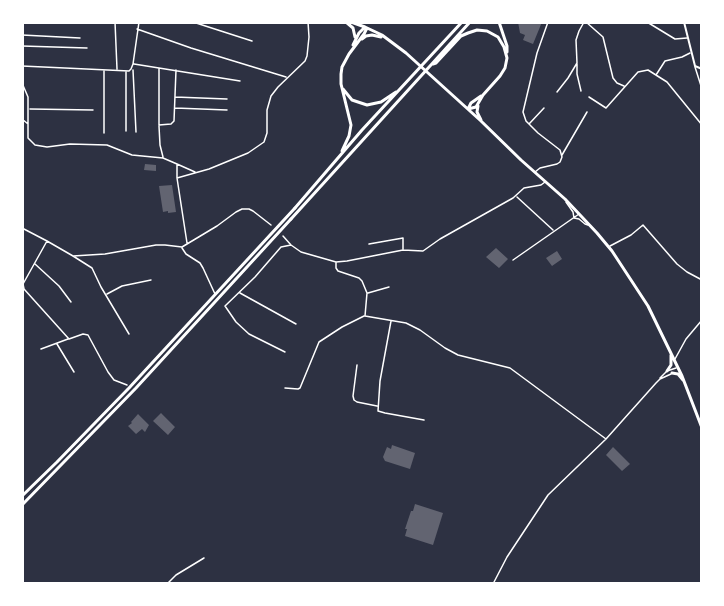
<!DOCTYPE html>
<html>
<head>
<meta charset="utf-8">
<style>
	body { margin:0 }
	#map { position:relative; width:724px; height:606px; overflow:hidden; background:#2d3142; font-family:Lato,sans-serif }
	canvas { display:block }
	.frame { position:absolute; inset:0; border:24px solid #fff; pointer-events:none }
</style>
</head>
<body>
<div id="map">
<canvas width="724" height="606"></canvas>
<div class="frame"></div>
</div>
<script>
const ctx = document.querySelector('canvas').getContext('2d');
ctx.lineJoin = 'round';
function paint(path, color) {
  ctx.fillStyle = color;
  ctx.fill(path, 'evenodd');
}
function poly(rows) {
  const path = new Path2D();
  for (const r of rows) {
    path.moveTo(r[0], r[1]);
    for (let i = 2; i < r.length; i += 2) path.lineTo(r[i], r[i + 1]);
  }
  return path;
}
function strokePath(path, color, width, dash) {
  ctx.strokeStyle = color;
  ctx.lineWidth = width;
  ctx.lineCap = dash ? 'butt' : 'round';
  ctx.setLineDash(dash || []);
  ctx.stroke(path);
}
paint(poly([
	[518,22,542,22,533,44,523,40,525,35,520,33],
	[145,164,156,165,156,171,144,170],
	[172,185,176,212,168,213,168,211,163,212,159,186],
	[496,248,508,259,499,268,486,257],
	[557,251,562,259,552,266,546,258],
	[161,413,175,427,168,435,153,421],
	[138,414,149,425,145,432,142,429,136,434,128,426,132,423,131,422],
	[392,445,415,453,410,469,385,461,383,457,387,447,391,449],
	[613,447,630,464,622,471,606,455],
	[415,504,443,513,433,545,405,536,407,529,405,529,411,511,413,511]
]), '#626471');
strokePath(poly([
	[115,22,117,69],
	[193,22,252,41],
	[268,22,271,23],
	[586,22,603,37,613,78,617,83,624,86],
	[647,22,675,39,687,38],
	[137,29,191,48,286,77],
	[22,35,80,38],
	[22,46,87,48],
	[134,64,240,81],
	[577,64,577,74,581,91],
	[22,66,129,71,131,69,133,64,139,22],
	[695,67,702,89],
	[159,68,159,125,171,124,174,121,176,70],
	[104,70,104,133],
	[133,70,136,132],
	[656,75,665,61,682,57,690,53],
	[22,83,28,97,28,138,35,145,47,147,70,144,107,145,132,155,163,158,177,164,177,178,187,243],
	[557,92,568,78,577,63,576,40,579,31,584,22],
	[175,97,227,99],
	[589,97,606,108,638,72,648,70,667,82,702,125],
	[175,108,227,110],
	[30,109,93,110],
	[22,119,28,124],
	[529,124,544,108],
	[159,126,160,145,163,157],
	[126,131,126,72],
	[562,155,587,112],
	[177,164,195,172],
	[535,172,540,168,557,164,560,162,562,157,560,150,538,133,526,121,523,112,537,53,548,22],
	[177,178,209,169,248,153,264,142,267,133,267,110,271,96,278,87,305,61,307,56,309,37,308,22],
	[517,197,553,230],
	[566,202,573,212,574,218,579,219,585,224,588,225],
	[22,228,47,241,73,256,105,254,156,245,165,245,182,247,217,226,236,212,242,209,249,209,253,211,271,225],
	[283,236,291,245,301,252,336,262,347,261,403,250,423,251,440,239,513,198,524,188,541,185,545,182],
	[47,241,23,284,24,289,69,339,83,334,88,335,108,372,114,380,127,385],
	[369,244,403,238,403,249],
	[610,246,631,235,643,225,677,264,687,272,702,280],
	[182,248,186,254,200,263,203,268,215,294],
	[73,256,92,268,101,287,129,334],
	[513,260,579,214],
	[336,262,336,268,338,271,359,278,362,281,367,293,365,316,406,323,420,330,445,348,458,355,510,368,606,439],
	[35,264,59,286,71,302],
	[240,293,296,324],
	[368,293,389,287],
	[107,294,122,286,151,280],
	[391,321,380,381,378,411,385,413,424,420],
	[57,344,74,372],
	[41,349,68,339],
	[285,352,249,334,236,322,225,306,255,277,281,247,291,245],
	[675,359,686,339,702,320],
	[357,365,353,396,354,400,357,402,377,406],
	[660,378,667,371,676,368],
	[285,388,298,389,300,388,319,342,342,327,364,316],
	[167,584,176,575,204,558],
	[493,584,507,557,548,495,606,439,656,383,660,379,671,374]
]), '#fff', 1.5);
strokePath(poly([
	[684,22,695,66,702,69]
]), '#fff', 2);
strokePath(poly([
	[346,22,353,28,355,37],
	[351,22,365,27,382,35,406,53,481,121,521,160,565,199,597,233,612,251,648,306,682,376,702,428],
	[499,22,507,46,507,52],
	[362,39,366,36,372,35,381,37],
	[353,45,359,33,365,27],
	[433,64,436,63,461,36,468,33,477,30,487,31,498,37,504,47,507,58],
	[343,89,352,100,367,105,381,102,396,92],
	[478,106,477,112,481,120],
	[468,109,476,107,483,95,500,76,505,68,507,58],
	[468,109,471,103,481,96],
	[342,151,349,136,351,125,341,84,341,74,342,67,349,54,364,34,367,28],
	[295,208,362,130,462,22],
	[291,219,470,22],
	[667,371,671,365,671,355],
	[672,373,678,374,683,380]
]), '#fff', 3);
strokePath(poly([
	[22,496,57,462,129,388,295,208],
	[22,505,136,388,291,219]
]), '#fff', 3);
</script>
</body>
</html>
